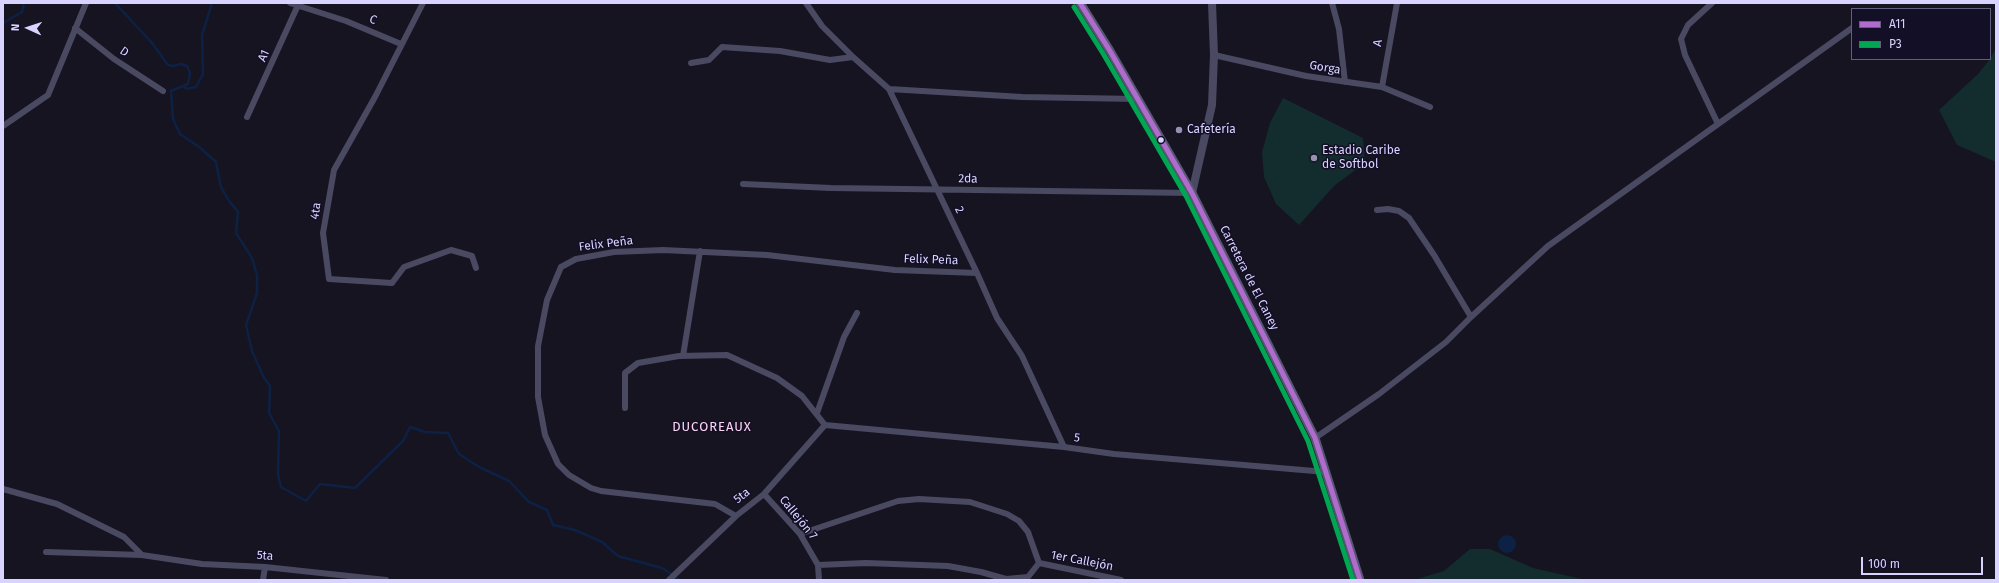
<!DOCTYPE html>
<html>
<head>
<meta charset="utf-8">
<style>
	body { margin:0 }
	#map { position:relative; width:1999px; height:583px; overflow:hidden; background:#161421; font-family:"Fira Sans",sans-serif }
	canvas { display:block }
	.frame { position:absolute; inset:0; border:4px solid #d9d4ff; pointer-events:none }
	.legend { position:absolute; left:1851px; top:8px; width:140px; height:52px; box-sizing:border-box; background:#130f26; border:1px solid #625e7d; margin:0; padding:5px 7px; list-style:none; font-size:12px; color:#d9d4ff }
	.legend li { display:flex; align-items:center; gap:8px; height:20px }
	.legend b { width:20px; border:1px solid #625e7d }
	.north { position:absolute; left:8px; top:8px; width:40px; height:40px; -webkit-text-stroke:3px #130f26; paint-order:stroke; rotate:273deg; font-size:11px; font-weight:700; line-height:16px; text-align:center; color:#d9d4ff }
	.north::after { content:''; display:block; margin:auto; width:14px; height:18px; background:#d9d4ff; clip-path:polygon(50% 0,100% 100%,50% 72%,0 100%) }
	.scale { position:absolute; left:1861px; top:557px; width:122px; height:18px; box-sizing:border-box; border:2px solid #d9d4ff; border-top:0; padding-left:5px; font-size:12px; line-height:14px; white-space:nowrap; color:#d9d4ff; -webkit-text-stroke:3px #130f26; paint-order:stroke }
</style>
</head>
<body>
<div id="map">
<canvas width="1999" height="583"></canvas>
<div class="frame"></div>
<ul class="legend">
<li><b style="height:5px;background:#b06ccc"></b>A11</li>
<li><b style="height:5px;background:#00a651"></b>P3</li>
</ul>
<div class="north">N</div>
<div class="scale">100 m</div>
</div>
<script>
const ctx = document.querySelector('canvas').getContext('2d');
ctx.lineJoin = 'round';
function paint(path, color) {
  ctx.fillStyle = color;
  ctx.fill(path, 'evenodd');
}
function poly(rows) {
  const path = new Path2D();
  for (const r of rows) {
    if (r.length === 3) {
      path.moveTo(r[0] + r[2], r[1]);
      path.arc(r[0], r[1], r[2], 0, 2 * Math.PI);
      continue;
    }
    path.moveTo(r[0], r[1]);
    for (let i = 2; i < r.length; i += 2) path.lineTo(r[i], r[i + 1]);
  }
  return path;
}
function strokePath(path, color, width, dash) {
  ctx.strokeStyle = color;
  ctx.lineWidth = width;
  ctx.lineCap = dash ? 'butt' : 'round';
  ctx.setLineDash(dash || []);
  ctx.stroke(path);
}
function label(font, color, halo, rows, align = 'center') {
  ctx.font = font + ' "Fira Sans",sans-serif';
  ctx.lineWidth = 3;
  ctx.setLineDash([]);
  ctx.textBaseline = 'middle';
  ctx.strokeStyle = halo;
  ctx.fillStyle = color;
  for (const [text, x, y, turn = 0] of rows) {
    ctx.save();
    ctx.translate(x, y);
    ctx.rotate((+turn || 0) * Math.PI / 180);
    ctx.textAlign = isNaN(turn) ? turn : align;
    if (halo) ctx.strokeText(text, 0, 0);
    ctx.fillText(text, 0, 0);
    ctx.restore();
  }
}
paint(poly([
	[1996,48,1996,162,1957,145,1939,110,1978,74,1990,59],
	[1283,98,1363,138,1365,163,1335,185,1299,225,1276,204,1264,177,1262,152,1270,123],
	[1470,549,1490,549,1533,568,1586,580,1414,580,1444,571]
]), '#132c2d');
paint(poly([
	[1507,544,9]
]), '#0d2144');
strokePath(poly([
	[115,3,152,43,168,65,173,66,181,64,187,66,190,73,189,79,188,84,183,86],
	[212,3,202,35,203,74,196,87,187,89,183,86,171,91,173,119,180,134,198,146,216,162,221,187,229,201,238,212,236,233,252,258,257,275,257,293,246,325,252,351,264,378,270,386,269,413,279,431,278,474,281,487,306,501,320,484,355,488,403,441,410,427,425,432,448,433,459,454,479,467,509,481,529,502,547,510,553,525,575,530,602,542,618,556,662,568,680,580],
	[3,23,22,12,24,3]
]), '#0d2144', 2.5);
strokePath(poly([
	[290,3,346,21,401,44],
	[423,3,375,97,334,170,323,233,329,279,392,283,404,267,451,250,472,256,476,268],
	[806,3,822,26,853,57,889,89,977,273,997,318,1022,356,1064,447],
	[1332,3,1339,29,1345,82],
	[1712,3,1688,25,1681,39,1685,55,1718,124],
	[75,28,114,59,163,91],
	[1214,55,1306,76,1382,87,1430,107],
	[691,63,709,60,722,47,780,51,830,60,853,57],
	[1382,87,1397,3],
	[889,89,1022,97,1137,99],
	[247,117,299,3],
	[3,126,48,95,86,3],
	[743,184,831,188,1192,193],
	[1377,210,1388,209,1399,211,1409,218,1434,255,1471,317,1548,246,1852,28],
	[683,356,700,251],
	[625,408,625,373,638,363,679,356,727,355,777,378,802,396,825,425],
	[817,413,844,337,857,313],
	[825,425,1064,447,1114,454,1326,472],
	[1315,438,1379,394,1446,342,1471,317],
	[3,489,57,504,124,537,142,555],
	[764,494,800,534,818,565,819,580],
	[736,516,715,504,601,491,591,488,569,475,558,464,545,435,538,397,538,346,547,300,561,267,576,259,614,252,663,250,767,255,895,270,977,273],
	[800,534,898,501,919,499,970,502,1007,514,1019,521,1028,532,1039,563],
	[46,552,142,555,202,564,265,567,386,580],
	[1039,563,1121,580],
	[818,565,866,563,948,566,981,572,1006,579,1028,577,1039,563],
	[263,580,265,567],
	[669,580,736,516,764,494,825,425]
]), '#4a4962', 6);
strokePath(poly([
	[1192,193,1212,105,1214,55,1212,3]
]), '#4a4962', 8);
strokePath(poly([
	[1080,3,1110,51,1192,193,1315,438,1360,580]
]), '#575674', 9);
strokePath(poly([
	[1080,3,1110,51,1192,193,1315,438,1360,580]
]), '#b06ccc', 5);
strokePath(poly([
	[1074,7,1104,55,1186,196,1308,441,1353,580]
]), '#00a651', 5);
for (const [x, y, r, color] of [
	[1179,130,4,"#9591b1"],
	[1161,140,3.5,"#d9d4ff"],
	[1314,158,4,"#9591b1"]
]) {
  const dot = new Path2D();
  dot.arc(x, y, r, 0, 2 * Math.PI);
  ctx.fillStyle = color;
  ctx.fill(dot);
  strokePath(dot, '#130f26', 1.5);
}
label('12px', '#d9d4ff', '#130f26', [
	["C",373,20,23],
	["A",1378,43,-80],
	["D",124,52,35],
	["A1",264,56,-66],
	["Gorga",1325,68,9],
	["2da",968,179,1],
	["2",959,210,64],
	["4ta",316,211,-81],
	["Felix Peña",606,244,-7],
	["Felix Peña",931,260,2],
	["Carretera de El Caney",1249,278,63],
	["5",1077,438,8],
	["5ta",742,496,-38],
	["Callejón 7",798,518,51],
	["5ta",265,556,4],
	["1er Callejón",1082,561,11]
]);
label('12px', '#d9d4ff', '#130f26', [
	["Cafetería",1187,130],
	["Estadio Caribe",1322,151],
	["de Softbol",1322,165]
], 'left');
ctx.letterSpacing = '1px';
label('13px', '#ffd6f0', '#130f26', [
	["DUCOREAUX",712,427]
]);
ctx.letterSpacing = '0px';
</script>
</body>
</html>
